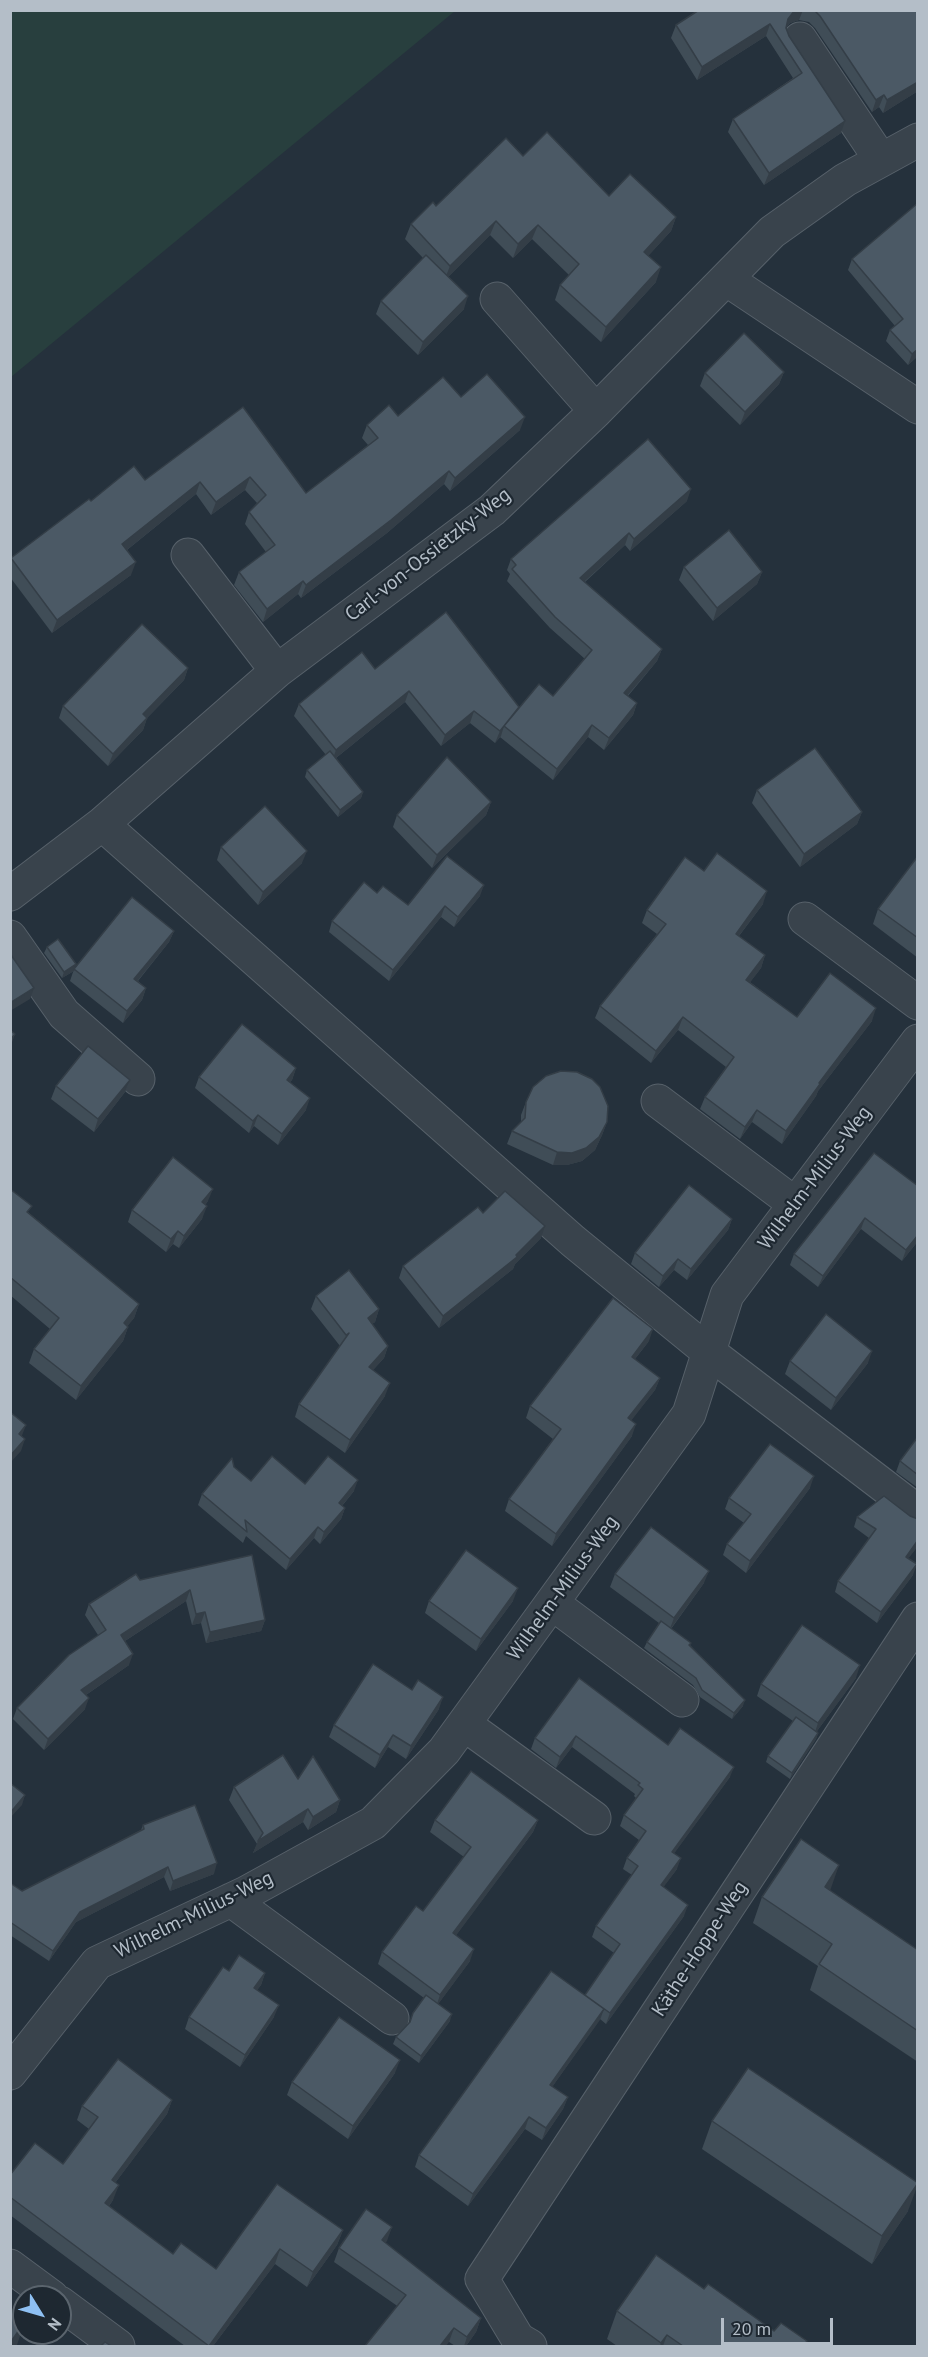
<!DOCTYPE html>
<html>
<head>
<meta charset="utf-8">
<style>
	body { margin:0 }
	#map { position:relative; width:928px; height:2357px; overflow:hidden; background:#25313c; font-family:"PT Sans",sans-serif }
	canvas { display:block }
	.frame { position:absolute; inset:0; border:12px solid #b4bec8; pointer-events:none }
	.north { position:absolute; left:12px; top:2285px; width:60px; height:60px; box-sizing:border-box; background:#1e2831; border:2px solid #5a646d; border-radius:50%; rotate:127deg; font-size:16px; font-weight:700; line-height:24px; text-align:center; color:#b4bec8 }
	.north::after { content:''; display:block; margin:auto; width:21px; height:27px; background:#8ec0f3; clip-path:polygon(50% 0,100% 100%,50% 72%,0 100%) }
	.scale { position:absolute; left:721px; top:2318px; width:112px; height:27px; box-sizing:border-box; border:3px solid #b4bec8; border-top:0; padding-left:8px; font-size:18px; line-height:21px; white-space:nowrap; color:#b4bec8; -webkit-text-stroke:4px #1e2831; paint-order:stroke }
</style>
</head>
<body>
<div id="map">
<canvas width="928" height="2357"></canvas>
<div class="frame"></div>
<div class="north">N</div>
<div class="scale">20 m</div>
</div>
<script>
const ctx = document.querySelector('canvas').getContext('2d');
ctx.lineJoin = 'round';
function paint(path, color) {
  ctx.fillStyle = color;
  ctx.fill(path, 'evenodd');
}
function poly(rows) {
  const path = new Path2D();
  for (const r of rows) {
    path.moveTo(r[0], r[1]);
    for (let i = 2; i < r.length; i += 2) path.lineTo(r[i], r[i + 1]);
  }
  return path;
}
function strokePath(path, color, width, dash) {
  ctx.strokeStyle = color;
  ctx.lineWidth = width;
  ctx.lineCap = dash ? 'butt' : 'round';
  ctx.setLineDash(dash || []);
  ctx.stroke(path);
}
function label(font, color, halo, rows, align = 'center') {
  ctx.font = font + ' "PT Sans",sans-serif';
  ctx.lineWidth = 4.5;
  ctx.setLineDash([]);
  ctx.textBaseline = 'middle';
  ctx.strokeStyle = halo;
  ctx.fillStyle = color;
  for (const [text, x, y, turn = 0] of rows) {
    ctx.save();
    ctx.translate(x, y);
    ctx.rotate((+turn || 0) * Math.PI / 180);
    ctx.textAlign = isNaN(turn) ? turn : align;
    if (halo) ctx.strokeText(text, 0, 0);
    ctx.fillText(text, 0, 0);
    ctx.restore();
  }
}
paint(poly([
	[11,10,455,10,455,11,11,377]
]), '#283f3e');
const minor = poly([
	[800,39,881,160],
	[726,279,918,407],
	[497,299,596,411],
	[188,555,277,671],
	[102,824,573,1241,710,1353,918,1512],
	[10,894,102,824,277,671,492,510,596,411,772,232,845,180,918,140],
	[805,919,918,1003],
	[10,937,64,1014,138,1079],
	[658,1101,795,1204],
	[552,1603,682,1700],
	[464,1724,594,1818],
	[231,1900,392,2018],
	[10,2073,97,1963,246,1893,373,1823,444,1751,689,1414,727,1295,918,1041],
	[10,2266,52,2297],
	[60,2303,118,2346],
	[530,2346,518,2339,482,2279,918,1619]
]);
strokePath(minor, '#57616a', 35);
strokePath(minor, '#39434c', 33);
paint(poly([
	[699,10,912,10,918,91,883,113,879,107,872,112,815,28,809,22,799,20,790,23,786,28,789,36,841,133,764,185,728,132,733,119,793,78,766,36,697,80,671,38,676,25],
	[523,156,609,196,676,217,671,231,648,256,656,282,601,342,555,300,560,285,569,275,532,239,513,258,490,235,448,277,464,309,418,355,376,314,381,301,423,258,405,239,411,224,436,206],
	[918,203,918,356,908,365,886,341,890,330,895,326,848,270,852,259],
	[784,372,779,384,740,425,700,386,705,373],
	[461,397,520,430,450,491,444,484,387,533,301,598,298,594,263,622,234,585,239,572,266,552,245,524,249,512,257,503,245,490,211,515,196,494,127,550,131,575,52,633,10,577,11,558,91,501,145,480,243,407,306,493,368,445,362,438,367,425],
	[687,501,630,551,625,545,585,582,662,649,657,661,628,696,637,703,633,715,604,750,588,737,553,780,500,737,501,736,495,743,470,723,441,746,405,702,336,758,363,792,361,798,338,817,305,777,307,770,326,755,294,716,299,704,375,669,519,707,553,696,585,659,550,628,507,581,510,574,507,570,511,559],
	[684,567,762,572,757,584,713,621,679,580],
	[188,668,184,680,147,718,143,730,108,766,59,718,63,706],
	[757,790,862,812,857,824,800,867,752,803],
	[491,802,486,815,432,868,393,827,397,815],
	[221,847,302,863,258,905,217,860],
	[918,856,918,958,873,924,878,909],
	[704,871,763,904,739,936,765,955,761,968,750,982,797,1017,872,1021,818,1091,816,1096,782,1144,752,1122,740,1139,700,1109,705,1097,726,1067,678,1030,651,1063,595,1018,600,1006,657,934,642,923,647,910],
	[377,893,408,905,480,896,454,927,441,917,389,981,329,932,332,921],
	[174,931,169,942,138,981,146,988,142,1000,123,1023,70,981,74,969],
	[47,947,76,964,74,971,62,978,44,953],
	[296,1068,292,1080,290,1082,306,1110,278,1145,254,1126,249,1133,195,1088,199,1077],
	[130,1080,125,1092,94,1132,51,1099,56,1086],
	[526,1102,607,1122,602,1135,595,1150,582,1161,567,1165,553,1165,507,1144,512,1131,521,1122,521,1115],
	[918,1186,918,1241,902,1261,861,1229,818,1287,790,1265,794,1254],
	[10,1189,29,1213,139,1304,134,1318,127,1326,128,1327,123,1341,76,1400,29,1363,34,1349,50,1329,10,1295],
	[208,1201,205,1205,202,1219,179,1248,173,1244,166,1252,128,1222,132,1210],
	[483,1213,541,1238,515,1264,513,1269,439,1328,399,1278,403,1266],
	[732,1219,728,1230,687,1280,674,1270,659,1287,631,1264,635,1253],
	[316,1296,379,1309,375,1322,372,1324,388,1346,384,1358,373,1370,385,1396,345,1453,295,1417,299,1404,340,1346,311,1309],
	[649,1341,635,1359,660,1378,655,1390,631,1420,632,1436,552,1546,505,1511,509,1499,553,1439,526,1418,530,1406],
	[790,1361,868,1363,831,1410,785,1374],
	[918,1438,918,1488,896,1472,900,1461],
	[234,1467,251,1481,305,1484,354,1491,342,1506,345,1508,341,1519,320,1544,314,1538,286,1570,246,1536,243,1543,198,1505,202,1494],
	[810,1488,746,1573,723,1555,727,1544,744,1523,725,1509,729,1498],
	[857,1517,918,1519,918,1546,908,1558,913,1575,877,1623,835,1592,838,1581,869,1538,854,1527],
	[252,1555,265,1620,261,1631,206,1643,201,1623,192,1625,186,1601,125,1641,129,1665,86,1695,85,1709,44,1750,13,1719,17,1708,98,1635,85,1615,89,1604],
	[615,1574,704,1583,671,1629,691,1643,690,1645,743,1706,732,1719,700,1697,693,1685,644,1648,647,1642,659,1623,610,1587],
	[429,1601,513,1601,476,1651,425,1613],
	[579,1678,668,1745,730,1777,674,1853,677,1869,663,1887,684,1916,606,2024,600,2019,552,2087,568,2097,563,2109,542,2140,525,2129,468,2206,415,2167,419,2155,585,1995,614,1953,592,1937,596,1926,632,1875,623,1869,627,1858,639,1840,620,1826,624,1815,636,1798,634,1796,635,1794,572,1747,556,1768,531,1749,535,1738],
	[856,1678,817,1731,818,1733,816,1739,790,1779,766,1762,768,1756,793,1721,757,1696,761,1684],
	[439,1709,406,1759,388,1747,375,1768,329,1737,334,1725],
	[298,1779,340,1800,336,1812,308,1830,303,1822,253,1853,257,1844,229,1800,234,1787],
	[435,1820,538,1820,533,1832,456,1935,470,1961,438,2004,450,2021,419,2063,393,2044,396,2037,410,2022,424,1998,378,1964,382,1952,423,1911,464,1857,430,1832],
	[143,1825,214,1874,170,1891,164,1877,76,1922,49,1961,10,1935,10,1883,22,1891,141,1830],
	[830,1891,918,1950,918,2062,810,1990,818,1966,753,1923,762,1897],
	[229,1971,265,1973,261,1985,257,1990,274,2017,240,2067,185,2029,189,2017],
	[395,2073,348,2139,287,2095,292,2082],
	[172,2100,167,2114,115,2183,113,2200,109,2206,173,2254,216,2269,343,2230,337,2245,307,2287,275,2264,213,2346,185,2346,10,2215,10,2175,63,2164,89,2129,77,2120,82,2106],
	[712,2121,908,2211,872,2264,702,2149],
	[392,2227,385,2243,481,2318,476,2332,466,2346,455,2346,334,2262,339,2248],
	[704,2289,774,2331,807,2341,805,2346,617,2346,607,2339,617,2311]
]), '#404d57');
paint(poly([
	[803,10,799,20,790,23,783,31,788,19,795,11],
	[770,24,766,36,697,80,702,67],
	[918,82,918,91,883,113,887,100],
	[884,95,879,107,872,112,876,100],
	[845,121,841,133,764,185,769,173],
	[676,217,671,231,638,267,644,252],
	[496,221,490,235,444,281,450,266],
	[538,225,532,239,513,258,518,244],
	[661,267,656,282,601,342,606,327],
	[468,296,464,309,418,355,423,342],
	[918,349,918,356,908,365,912,354],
	[784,372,779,384,740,425,745,412],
	[525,417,520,430,450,491,455,478],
	[449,471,444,484,387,533,301,598,306,585],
	[250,477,245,490,211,515,216,502],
	[200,482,196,494,118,557,122,544],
	[691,489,687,501,630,551,634,539],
	[629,533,625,545,576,589,580,578],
	[136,562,131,575,52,633,57,620],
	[762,572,757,584,713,621,717,608],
	[303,581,298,594,263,622,267,609],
	[662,649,657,661,620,704,624,693],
	[188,668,184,680,139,726,143,714],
	[409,691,405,702,332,761,336,750],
	[637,703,633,715,604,750,609,738],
	[474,711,470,723,441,746,445,735],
	[147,718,143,730,108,766,113,754],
	[592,725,588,737,553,780,557,769],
	[504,726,501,736,495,743,500,731],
	[363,792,361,798,338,817,340,810],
	[491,802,486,815,432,868,437,855],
	[862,812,857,824,800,867,804,854],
	[307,851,302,863,258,905,263,892],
	[484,885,480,896,454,927,458,917],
	[767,891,763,904,731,946,736,934],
	[445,906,441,917,389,981,393,970],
	[174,931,169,942,130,990,134,979],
	[765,955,761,968,742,993,746,980],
	[76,964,74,971,62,978,64,972],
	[34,988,30,999,10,1011,10,1003],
	[146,988,142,1000,123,1023,127,1011],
	[876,1008,872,1021,818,1091,816,1096,782,1144,786,1131,819,1083],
	[683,1017,678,1030,651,1063,656,1051],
	[15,1034,11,1045,10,1046,10,1040],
	[296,1068,292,1080,283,1091,287,1080],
	[130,1080,125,1092,94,1132,98,1119],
	[310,1098,306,1110,278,1145,282,1134],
	[757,1110,752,1122,740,1139,745,1127],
	[258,1115,254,1126,249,1133,253,1121],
	[607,1122,602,1135,595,1150,582,1161,567,1165,553,1165,557,1152],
	[213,1189,208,1201,198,1215,202,1202],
	[207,1206,202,1219,179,1248,184,1236],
	[865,1218,861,1229,818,1287,823,1276],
	[732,1219,728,1230,687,1280,691,1269],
	[545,1226,541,1238,515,1264,513,1269,439,1328,443,1316,516,1255],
	[178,1231,173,1244,166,1252,171,1239],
	[918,1235,918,1241,902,1261,906,1250],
	[678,1259,674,1270,659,1287,663,1276],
	[139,1304,134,1318,119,1337,124,1323],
	[379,1309,375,1322,363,1331,368,1318],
	[128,1327,123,1341,76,1400,81,1386],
	[653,1329,649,1341,627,1369,632,1357],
	[388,1346,384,1358,364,1380,369,1367],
	[872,1351,868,1363,831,1410,836,1398],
	[660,1378,655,1390,624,1430,628,1418],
	[390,1383,385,1396,345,1453,350,1440],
	[636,1424,632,1436,552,1546,556,1534],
	[26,1425,21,1438,19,1434],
	[25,1439,21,1451,10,1463,10,1456],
	[814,1476,810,1488,746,1573,750,1561],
	[358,1480,354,1491,335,1514,339,1503],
	[345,1508,341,1519,320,1544,324,1532],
	[318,1527,314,1538,286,1570,290,1559],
	[918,1540,918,1546,902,1567,906,1557],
	[917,1564,913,1575,877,1623,881,1612],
	[709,1571,704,1583,669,1631,674,1618],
	[518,1588,513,1601,476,1651,481,1639],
	[190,1590,186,1601,117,1646,121,1635],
	[205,1612,201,1623,192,1625,196,1614],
	[265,1620,261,1631,206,1643,210,1632],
	[133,1654,129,1665,77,1701,81,1690],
	[860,1665,856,1678,814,1735,818,1723],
	[443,1697,439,1709,406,1759,411,1746],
	[89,1698,85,1709,44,1750,48,1739],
	[745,1700,743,1706,732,1719,734,1713],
	[818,1733,816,1739,790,1779,792,1773],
	[393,1735,388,1747,375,1768,380,1755],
	[576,1736,572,1747,556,1768,560,1757],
	[734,1767,730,1777,668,1862,672,1852],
	[25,1795,22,1805,10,1818,10,1813],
	[340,1800,336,1812,308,1830,313,1817],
	[308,1809,303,1822,253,1853,258,1841],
	[538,1820,533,1832,449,1945,453,1933],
	[681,1858,677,1869,657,1896,661,1885],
	[217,1863,214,1874,170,1891,173,1881],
	[839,1865,830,1891,825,1887],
	[168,1867,164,1877,76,1922,49,1961,53,1951,80,1912],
	[688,1905,684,1916,606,2024,610,2013],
	[474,1949,470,1961,436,2007,440,1995],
	[265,1973,261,1985,250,2000,254,1988],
	[279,2005,274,2017,240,2067,245,2055],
	[604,2009,600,2020,545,2097,550,2085],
	[452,2014,450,2021,419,2063,421,2056],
	[400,2060,395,2073,348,2139,353,2126],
	[568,2097,563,2109,542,2140,546,2128],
	[172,2100,167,2114,106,2195,112,2180],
	[529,2117,525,2129,468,2206,473,2194],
	[918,2184,908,2211,872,2264,882,2236],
	[119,2185,113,2200,100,2218,105,2203],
	[392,2227,387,2241,377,2254,382,2240],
	[343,2230,337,2245,307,2287,313,2272],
	[280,2249,275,2264,213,2346,208,2346],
	[481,2318,476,2332,466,2346,464,2346,467,2337],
	[24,2324,17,2345,16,2346,10,2346,10,2343],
	[454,2328,449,2342,446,2346,440,2346],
	[667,2335,663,2346,660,2346,661,2343]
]), '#343e47');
const building = poly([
	[699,10,795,10,788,19,786,28,789,36,845,121,769,173,733,119,802,73,770,24,702,67,676,25,699,10],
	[814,10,912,10,918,12,918,82,887,100,884,95,876,100,820,16,814,10],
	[547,132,609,196,630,174,676,217,644,252,661,267,606,327,560,285,579,264,538,225,518,244,496,221,450,266,411,224,433,202,436,206,506,138,523,156,547,132],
	[918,203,918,349,912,354,890,330,903,319,852,259,918,203],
	[426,255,468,296,423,342,381,301,426,255],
	[744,333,784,372,745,412,705,373,744,333],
	[487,374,525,417,455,478,449,471,391,520,306,585,303,581,267,609,239,572,275,545,249,512,266,495,250,477,216,502,200,482,122,544,136,562,57,620,11,558,89,499,91,501,134,466,145,480,243,407,306,493,378,438,367,425,389,405,398,416,443,377,461,397,487,374],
	[648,439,691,489,634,539,629,533,580,578,662,649,624,693,637,703,609,738,592,725,557,769,504,726,539,684,553,696,592,650,555,617,512,569,516,565,511,559,648,439],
	[729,530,762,572,717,608,684,567,729,530],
	[446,612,519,707,500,731,474,711,445,735,409,691,336,750,299,704,362,652,375,669,446,612],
	[142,624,188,668,143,714,147,718,113,754,63,706,142,624],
	[815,748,862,812,804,854,757,790,815,748],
	[330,751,363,792,340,810,307,770,330,751],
	[447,757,491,802,437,855,397,815,447,757],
	[265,806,307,851,263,892,221,847,265,806],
	[717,853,767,891,736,934,765,955,746,980,797,1017,830,973,876,1008,819,1083,820,1084,786,1131,757,1110,745,1127,705,1097,734,1057,683,1017,656,1051,600,1006,666,924,647,910,685,857,704,871,717,853],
	[447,856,484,885,458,917,445,906,393,970,332,921,364,882,377,893,383,886,408,905,447,856],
	[918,856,918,938,878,909,918,856],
	[132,897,174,931,134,979,146,988,127,1011,74,969,132,897],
	[58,939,76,964,64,972,47,947,58,939],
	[10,955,11,955,34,988,10,1003,10,955],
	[242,1024,296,1068,287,1080,310,1098,282,1134,258,1115,253,1121,199,1077,242,1024],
	[10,1030,15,1034,10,1040,10,1030],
	[88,1046,130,1080,98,1119,56,1086,88,1046],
	[561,1071,577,1072,592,1079,600,1087,608,1106,607,1122,599,1137,586,1148,572,1153,557,1152,512,1131,525,1118,526,1102,533,1087,546,1076,561,1071],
	[874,1153,918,1186,918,1235,906,1250,865,1218,823,1276,794,1254,874,1153],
	[173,1157,213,1189,202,1202,207,1206,184,1236,178,1231,171,1239,132,1210,173,1157],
	[689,1185,732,1219,691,1269,678,1259,663,1276,635,1253,689,1185],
	[10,1189,32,1206,27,1212,139,1304,124,1323,128,1327,81,1386,34,1349,59,1318,10,1277,10,1189],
	[505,1191,545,1226,516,1255,517,1257,443,1316,403,1266,478,1207,483,1213,505,1191],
	[349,1270,379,1309,368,1318,388,1346,369,1367,390,1383,350,1440,299,1404,349,1333,346,1335,316,1296,349,1270],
	[613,1298,653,1329,632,1357,660,1378,628,1418,636,1424,556,1534,509,1499,561,1429,530,1406,613,1298],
	[826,1314,872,1351,836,1398,790,1361,826,1314],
	[10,1412,26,1425,19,1434,25,1439,10,1456,10,1412],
	[917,1438,918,1438,918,1475,900,1461,917,1438],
	[770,1444,814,1476,750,1561,727,1544,751,1514,729,1498,770,1444],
	[272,1456,305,1484,328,1456,358,1480,339,1503,345,1508,324,1532,318,1527,290,1559,245,1520,247,1532,202,1494,232,1458,234,1467,251,1481,272,1456],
	[884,1496,910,1516,918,1519,918,1540,906,1557,917,1564,881,1612,838,1581,876,1529,857,1517,884,1496],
	[651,1527,709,1571,674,1618,615,1574,651,1527],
	[466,1550,518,1588,481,1639,429,1601,466,1550],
	[252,1555,265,1620,210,1632,205,1612,196,1614,190,1590,121,1635,133,1654,81,1690,89,1698,48,1739,17,1708,69,1655,106,1630,89,1604,136,1574,140,1580,252,1555],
	[661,1621,691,1643,689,1645,745,1700,734,1713,702,1690,696,1678,647,1642,661,1621],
	[802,1625,860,1665,818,1723,761,1684,802,1625],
	[373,1664,412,1690,418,1680,443,1697,411,1746,393,1735,380,1755,334,1725,373,1664],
	[579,1678,668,1745,680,1728,734,1767,672,1852,681,1858,661,1885,688,1905,610,2013,585,1995,620,1944,596,1926,638,1866,627,1858,646,1831,624,1815,643,1789,638,1785,640,1783,576,1736,560,1757,535,1738,579,1678],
	[796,1717,818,1733,792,1773,768,1756,796,1717],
	[283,1755,298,1779,313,1756,340,1800,313,1817,308,1809,258,1841,263,1833,234,1787,283,1755],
	[471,1771,538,1820,453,1933,474,1949,440,1995,382,1952,416,1906,423,1911,471,1847,435,1820,471,1771],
	[10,1783,25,1795,10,1813,10,1783],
	[195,1805,217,1863,173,1881,168,1867,80,1912,53,1951,10,1922,10,1883,22,1891,144,1829,143,1825,195,1805],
	[801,1839,839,1865,825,1887,918,1950,918,2031,819,1964,832,1944,762,1897,801,1839],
	[239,1955,265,1973,254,1988,279,2005,245,2055,189,2017,223,1967,229,1971,239,1955],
	[551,1971,604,2009,550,2085,568,2097,546,2128,529,2117,473,2194,419,2155,551,1971],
	[426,1995,452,2014,421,2056,396,2037,410,2022,413,2013,426,1995],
	[339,2017,400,2060,353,2126,292,2082,339,2017],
	[118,2059,172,2100,112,2180,119,2185,105,2203,173,2254,181,2243,216,2269,277,2184,343,2230,313,2272,280,2249,209,2346,10,2197,10,2175,35,2143,63,2164,98,2117,82,2106,118,2059],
	[748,2068,918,2183,882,2236,712,2121,748,2068],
	[366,2209,392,2227,382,2240,481,2318,467,2337,454,2328,440,2346,365,2346,406,2295,339,2248,366,2209],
	[656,2255,704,2289,708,2284,774,2331,781,2323,807,2341,803,2346,683,2346,667,2335,661,2343,617,2311,656,2255],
	[10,2313,24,2323,10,2343,10,2313],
	[105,2342,111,2346,101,2346,105,2342]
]);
paint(building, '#4b5965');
strokePath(building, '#343e47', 1.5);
label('20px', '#b4bec8', '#1e2831', [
	["Carl-von-Ossietzky-Weg",428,555,-38],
	["Wilhelm-Milius-Weg",815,1178,-53],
	["Wilhelm-Milius-Weg",563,1588,-54],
	["Wilhelm-Milius-Weg",194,1915,-26],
	["Käthe-Hoppe-Weg",700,1949,-57]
]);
</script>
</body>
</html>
